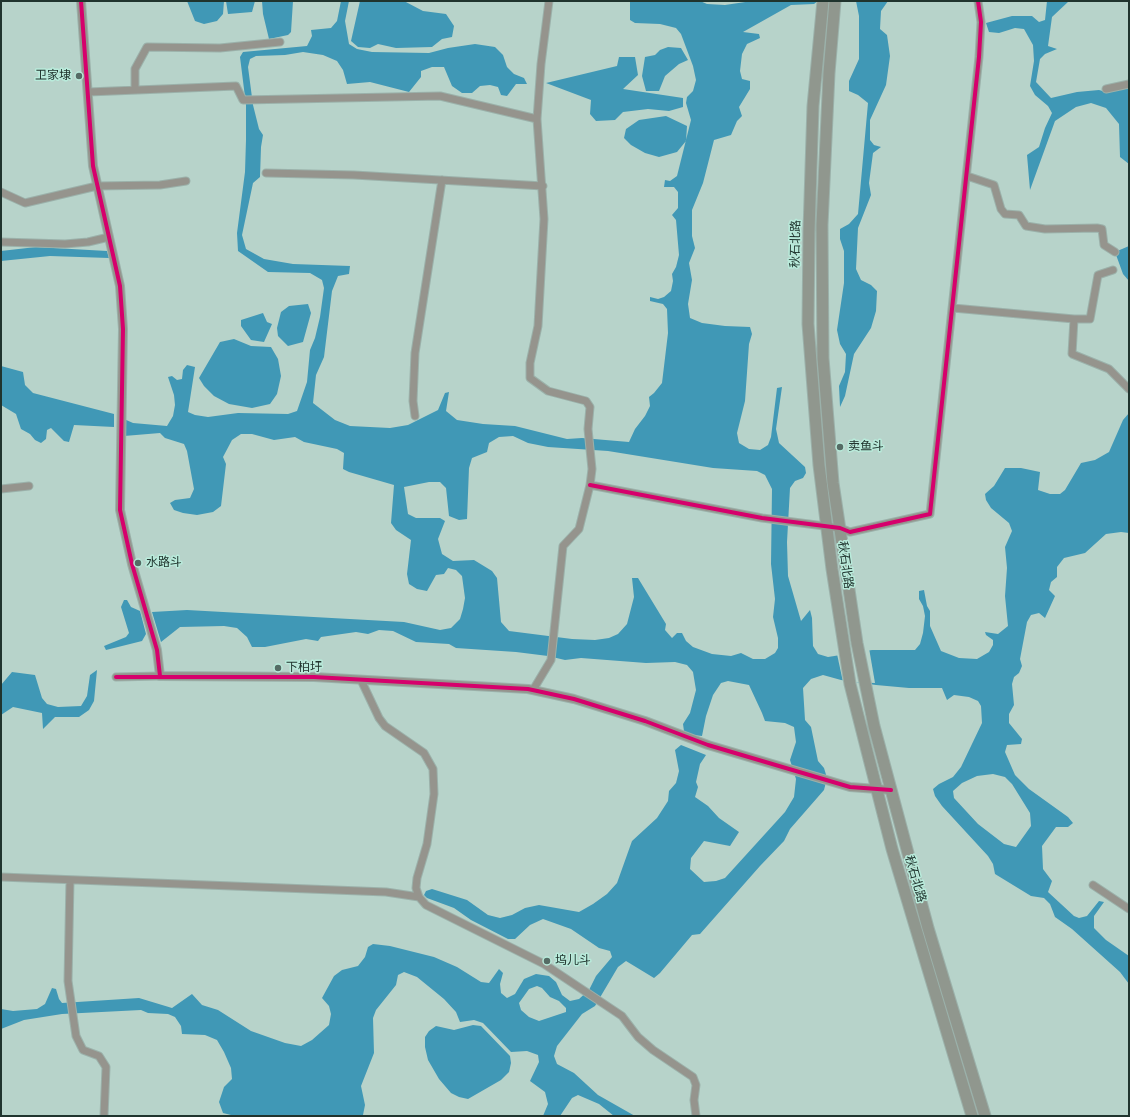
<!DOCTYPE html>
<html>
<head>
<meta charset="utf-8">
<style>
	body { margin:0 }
	#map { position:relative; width:1130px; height:1117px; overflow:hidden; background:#b7d3ca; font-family:"Archivo Narrow",sans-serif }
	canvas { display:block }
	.frame { position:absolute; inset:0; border:2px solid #20342e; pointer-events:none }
</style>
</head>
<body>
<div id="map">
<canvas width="1130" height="1117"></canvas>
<div class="frame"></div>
</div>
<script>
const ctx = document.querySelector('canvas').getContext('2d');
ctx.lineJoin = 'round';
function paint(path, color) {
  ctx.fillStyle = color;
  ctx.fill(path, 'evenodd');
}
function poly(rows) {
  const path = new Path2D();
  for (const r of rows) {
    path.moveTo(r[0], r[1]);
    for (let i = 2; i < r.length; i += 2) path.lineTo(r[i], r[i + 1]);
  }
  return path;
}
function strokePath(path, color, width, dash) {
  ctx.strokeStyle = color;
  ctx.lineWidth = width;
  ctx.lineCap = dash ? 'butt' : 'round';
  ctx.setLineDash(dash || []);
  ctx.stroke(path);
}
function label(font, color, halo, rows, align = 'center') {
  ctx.font = font + ' "Archivo Narrow","Noto Sans SC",sans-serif';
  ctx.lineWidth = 3;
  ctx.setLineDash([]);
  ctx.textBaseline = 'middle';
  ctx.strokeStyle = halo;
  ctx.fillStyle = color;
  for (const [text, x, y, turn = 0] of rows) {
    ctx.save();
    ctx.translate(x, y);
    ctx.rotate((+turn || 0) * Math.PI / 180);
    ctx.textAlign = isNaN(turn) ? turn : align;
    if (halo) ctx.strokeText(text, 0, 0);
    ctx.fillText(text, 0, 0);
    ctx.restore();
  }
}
paint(poly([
	[187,1,224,1,223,14,217,21,204,24,195,21],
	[226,1,255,1,252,12,228,14],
	[293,1,291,32,288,35,269,39,263,14,262,1],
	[341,1,349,1,345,21,349,44,357,49,372,52,429,53,448,48,475,44,495,47,503,55,507,67,514,74,524,78,527,84,516,84,507,96,501,95,498,87,490,85,480,86,472,93,462,93,452,86,444,67,432,67,421,71,421,77,409,92,370,82,347,84,343,70,337,61,323,55,303,52,285,55,256,56,250,59,248,67,253,105,259,129,263,135,261,147,260,177,253,183,242,235,246,249,264,259,293,264,350,266,349,274,338,276,332,291,324,357,316,375,313,403,335,420,350,426,390,428,408,425,438,410,445,393,449,392,446,411,457,420,483,424,515,426,567,439,582,438,629,442,635,429,645,416,650,406,649,397,654,393,662,383,668,333,667,309,663,304,650,301,650,297,658,299,664,297,671,291,673,281,672,274,676,267,679,255,676,220,672,215,678,208,678,192,674,187,664,187,665,180,670,181,677,176,691,120,686,103,687,97,693,91,696,80,693,66,681,34,676,28,660,24,635,23,630,20,630,1,700,1,707,4,725,5,752,1,818,1,814,4,791,5,743,32,759,34,760,38,747,44,742,54,740,71,742,79,750,81,750,89,739,107,742,116,737,121,731,135,714,140,703,183,692,210,692,236,695,248,689,263,692,280,688,304,690,318,702,323,725,326,750,327,752,334,749,344,745,401,737,433,739,443,749,449,760,450,768,445,771,437,777,388,782,387,776,429,779,443,805,467,806,473,803,478,795,481,790,488,787,542,788,576,801,621,810,610,812,618,813,646,818,654,828,657,872,650,915,650,920,644,923,633,925,616,923,606,919,599,919,591,924,590,927,606,930,611,930,626,941,651,959,658,977,659,989,652,993,645,993,640,986,635,985,632,998,634,1008,626,1005,596,1007,568,1005,547,1012,531,1009,523,991,508,986,500,985,494,994,486,1005,468,1021,468,1040,472,1038,490,1050,494,1060,494,1065,490,1081,463,1095,460,1109,452,1123,420,1129,413,1129,533,1121,532,1106,534,1085,553,1064,558,1057,567,1057,577,1051,582,1049,590,1055,596,1045,618,1039,613,1031,615,1027,622,1020,659,1022,666,1019,673,1014,677,1012,684,1014,705,1009,714,1009,723,1022,739,1021,744,1007,745,1005,752,1015,775,1029,789,1068,817,1073,823,1068,827,1056,827,1042,846,1043,869,1052,881,1048,892,1074,916,1079,918,1087,916,1099,901,1104,902,1094,916,1094,928,1106,940,1129,956,1129,984,1120,972,1072,929,1055,917,1050,904,1044,898,1031,896,995,874,993,864,988,856,942,806,935,796,933,789,939,784,953,777,961,767,982,723,981,706,978,701,969,697,954,695,947,700,942,688,909,688,876,685,841,680,823,675,811,679,803,688,805,720,811,727,818,761,824,768,827,778,824,790,790,829,784,841,760,866,700,934,692,935,660,973,654,978,626,961,618,967,595,1006,582,1014,557,1046,554,1056,557,1064,574,1073,598,1095,635,1116,614,1116,599,1104,578,1095,572,1098,560,1116,543,1116,548,1104,545,1092,530,1081,539,1062,538,1055,527,1051,511,1052,483,1023,474,1020,460,1022,456,1012,444,999,417,977,404,972,398,975,396,985,376,1010,373,1018,374,1053,361,1086,365,1105,363,1115,235,1116,223,1113,219,1102,224,1087,232,1079,231,1068,224,1052,217,1040,205,1035,182,1034,181,1026,175,1017,168,1014,148,1013,141,1010,62,1014,24,1020,1,1029,1,1009,13,1011,37,1009,45,1004,52,988,56,989,59,999,62,1003,139,998,172,1008,192,994,202,1005,218,1010,251,1031,285,1043,301,1046,312,1040,329,1025,331,1014,329,1006,322,998,334,976,342,970,358,966,365,957,368,947,373,944,390,946,434,957,457,967,481,982,489,983,499,969,503,973,500,984,501,993,507,998,515,994,524,979,536,974,549,976,556,982,562,995,570,1001,579,999,589,990,596,976,612,957,610,951,599,948,571,929,543,919,530,925,515,939,508,939,471,920,454,908,427,898,424,895,426,891,432,889,467,900,488,915,500,918,512,915,525,908,539,905,579,912,593,904,607,894,617,883,632,841,657,818,668,801,669,791,676,783,679,771,675,750,681,745,706,755,700,764,696,782,698,787,695,797,708,806,719,818,739,832,730,846,704,841,691,858,690,869,704,882,716,881,725,878,785,812,794,797,796,779,790,760,796,742,794,727,785,723,765,721,762,713,749,685,728,681,721,683,713,695,706,716,702,736,693,735,684,731,683,724,690,713,696,690,693,672,687,665,675,662,646,663,581,658,565,660,548,656,516,652,456,648,449,644,416,642,393,631,379,630,368,634,356,632,321,637,318,641,306,639,265,647,252,647,247,637,237,628,224,626,180,627,161,642,152,612,187,610,404,622,440,630,451,628,460,619,463,609,465,598,462,576,456,570,448,568,444,574,436,575,427,591,417,589,409,584,407,574,411,540,396,530,391,523,394,485,349,472,343,469,344,453,337,449,304,442,295,437,274,440,252,434,241,434,232,440,223,457,226,464,221,506,213,512,197,515,183,513,174,510,170,503,175,500,190,498,194,489,187,451,184,444,165,438,160,433,124,436,124,419,133,423,167,426,173,416,175,405,174,395,168,377,172,376,177,380,182,379,183,370,187,365,195,367,188,412,195,415,208,417,238,413,288,414,297,411,307,382,310,350,315,338,320,317,324,288,322,280,310,273,268,272,238,251,237,233,245,172,246,140,246,105,240,57,243,52,307,46,312,36,311,30,331,28,337,21],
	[513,436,528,443,548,447,608,451,713,468,757,471,765,475,772,489,771,564,775,599,773,617,778,638,778,648,775,653,765,659,753,659,741,653,731,656,712,654,693,647,686,641,682,633,677,633,672,638,665,630,666,624,638,578,632,578,634,597,627,624,618,634,609,638,595,640,572,639,509,631,501,622,497,578,492,571,474,560,453,561,442,554,438,539,445,521,440,518,416,518,408,514,404,487,429,482,440,482,446,488,449,516,459,520,467,519,469,468,472,458,487,452,489,443,499,437],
	[993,774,1005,777,1012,784,1030,813,1031,826,1016,847,1004,844,978,824,954,798,953,791,962,783,977,776],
	[537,986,542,988,550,997,559,1001,566,1008,566,1012,539,1021,529,1017,521,1010,519,1003,529,989],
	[360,1,404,1,423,11,446,14,454,26,452,37,442,39,432,47,396,48,378,44,370,48,358,47,351,41],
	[856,1,888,1,881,11,880,29,887,35,890,56,886,85,870,120,870,140,874,145,881,147,873,153,869,183,871,195,858,228,856,269,861,280,871,285,877,291,876,311,871,328,854,354,845,396,840,407,839,386,845,372,846,354,840,344,837,330,844,283,844,251,840,239,840,229,849,224,858,214,868,103,858,95,849,91,849,81,859,59,859,16],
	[1047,1,1069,1,1052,17,1048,46,1057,49,1045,54,1040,59,1036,82,1051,98,1077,92,1099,90,1106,92,1129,86,1129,164,1120,157,1119,124,1106,108,1091,103,1076,107,1055,121,1030,190,1027,155,1039,147,1045,128,1052,113,1048,106,1035,95,1030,86,1034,61,1033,45,1024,29,1015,28,999,33,989,32,986,23,1012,16,1032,16,1039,22,1045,20],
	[668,47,681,48,688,60,679,64,665,76,659,91,646,91,642,76,645,57,655,55,660,50],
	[619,57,635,57,638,75,623,89,683,98,683,107,669,111,648,109,623,112,615,120,596,121,590,114,591,100,546,83,617,66],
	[666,116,687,126,686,141,677,152,659,157,645,153,631,145,624,138,626,129,639,120],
	[1129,246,1129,281,1123,274,1115,252],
	[36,247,107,251,109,258,50,256,1,261,1,251],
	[308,304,311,313,303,342,288,346,278,336,277,328,281,312,289,306],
	[263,313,267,322,272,324,264,342,251,340,241,326,241,320],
	[234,339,251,346,271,347,278,359,281,376,277,394,270,404,252,408,229,404,214,396,204,386,199,378,220,342],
	[1,366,23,372,25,385,33,393,114,414,114,427,74,425,69,442,64,441,51,428,47,430,46,439,41,443,35,440,30,434,21,429,16,414,1,405],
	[124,600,127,600,131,607,140,611,146,634,142,641,106,650,104,646,126,637,129,633,121,607],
	[97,670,94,701,89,710,79,717,55,717,43,729,42,713,13,707,1,715,1,685,12,672,35,675,42,698,47,704,58,707,81,706,87,696,90,675],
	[473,1025,481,1026,510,1056,511,1063,509,1072,501,1080,468,1099,459,1097,451,1093,439,1079,428,1060,425,1047,425,1037,429,1031,436,1026,454,1030]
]), '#4098b6');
paint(poly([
	[869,648,875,683,843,682,837,654]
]), '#b7d3ca');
const minor = poly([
	[1106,89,1129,84],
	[135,90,135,69,147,47,220,48,280,42],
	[88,92,236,86,243,100,440,96,537,119],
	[266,173,354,175,543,186],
	[967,176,994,185,1001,209,1005,214,1019,215,1026,226,1045,229,1097,228,1102,229,1104,245,1115,252],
	[1,192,25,203,97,186,160,185,186,181],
	[1,242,65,244,88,242,109,237],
	[953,308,1074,319,1072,354,1109,369,1129,389],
	[1074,319,1090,319,1098,275,1113,270],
	[415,416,413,401,415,353,442,180],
	[590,485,762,518,840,528,850,532,930,514,979,57,981,22,978,1],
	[1,489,29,486],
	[116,677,160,676],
	[361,680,379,718,385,726,424,753,433,769,434,794,427,844,417,878,416,888,419,897,426,905,544,964,622,1016,638,1037,653,1050,693,1077,696,1085,694,1100,696,1116],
	[533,690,551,660,563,546,579,529,590,485,592,469,588,429,590,407,586,401,548,391,530,378,530,363,538,326,544,219,537,119,541,64,549,1],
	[1,877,386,892,419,897],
	[70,880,68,981,76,1036,83,1050,99,1056,106,1067,104,1116],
	[1093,885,1129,909]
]);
const tertiary = poly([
	[81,1,93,166,120,286,123,329,120,510,132,564,157,650,160,676,314,677,528,689,574,699,645,721,708,745,850,787,891,790]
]);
const primary = poly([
	[823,1,813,106,809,231,808,324,819,465,832,569,850,684,867,751,892,849,972,1116],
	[835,1,829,73,822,225,823,358,833,483,857,643,874,726,928,928,985,1116]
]);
strokePath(minor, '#9bb1aa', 9);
strokePath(tertiary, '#9bb1aa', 10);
strokePath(primary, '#9bb1aa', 13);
strokePath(minor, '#95948d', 7);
strokePath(tertiary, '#95948d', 8);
strokePath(primary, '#90978e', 11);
strokePath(poly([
	[81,1,93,166,120,286,123,329,120,510,132,564,157,650,160,676],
	[590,485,762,518,840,528,850,532,930,514,979,57,981,22,978,1],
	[116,677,314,677,528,689,574,699,645,721,708,745,850,787,891,790]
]), '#d6006c', 4);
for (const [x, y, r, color] of [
	[79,76,4,"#556c65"],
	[840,447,4,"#556c65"],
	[138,563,4,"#556c65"],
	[278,668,4,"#556c65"],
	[547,961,4,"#556c65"]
]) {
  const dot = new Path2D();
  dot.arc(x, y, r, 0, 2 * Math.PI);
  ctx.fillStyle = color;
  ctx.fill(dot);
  strokePath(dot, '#b9ebdb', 1.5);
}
label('12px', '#20342e', '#b9ebdb', [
	["卫家埭",71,76,"right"],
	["卖鱼斗",848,447],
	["水路斗",146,563],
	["下柏圩",286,668],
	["坞儿斗",555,961]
], 'left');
label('12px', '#20342e', '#b9ebdb', [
	["秋石北路",796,244,-89],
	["秋石北路",845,565,82],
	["秋石北路",915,879,74]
]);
</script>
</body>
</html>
